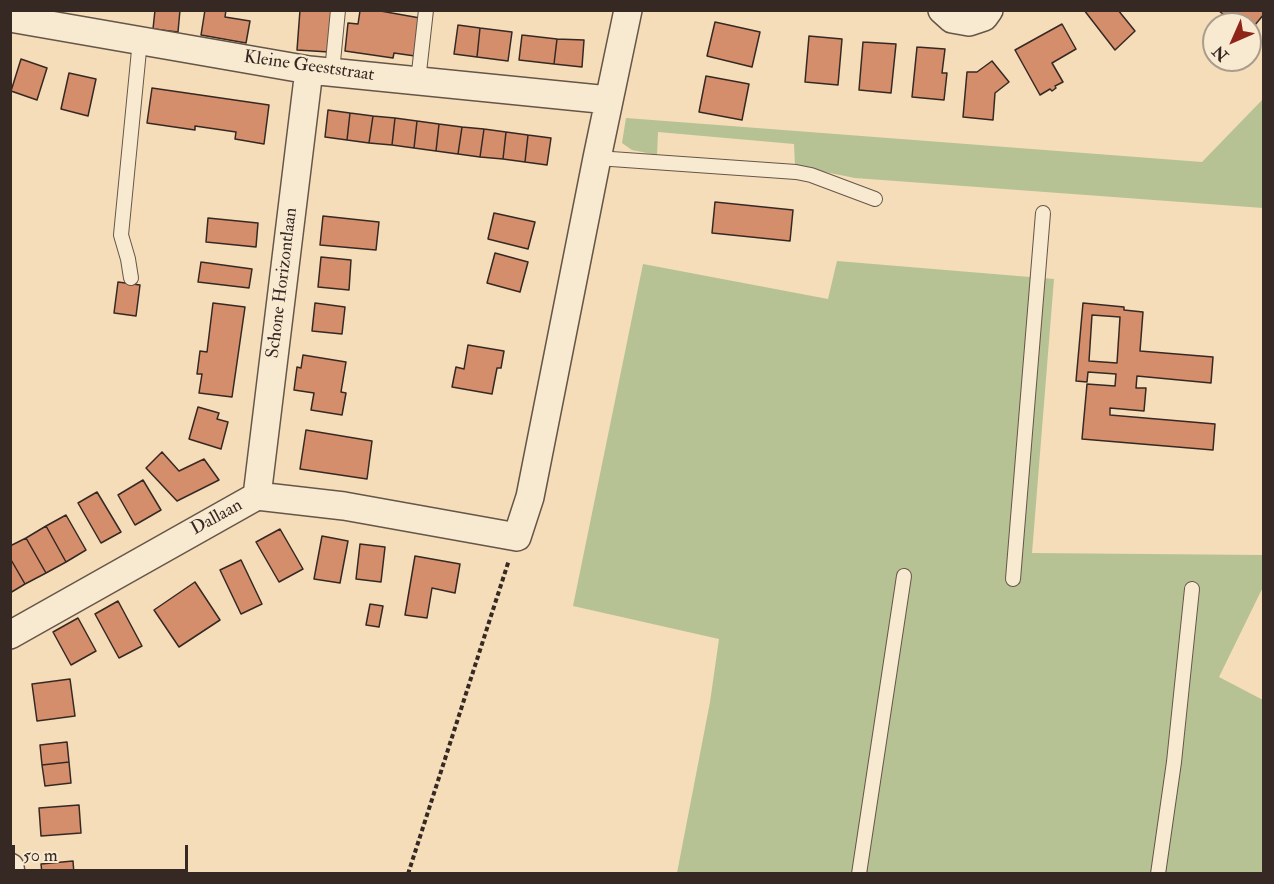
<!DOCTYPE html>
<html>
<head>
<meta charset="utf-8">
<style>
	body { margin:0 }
	#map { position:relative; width:1274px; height:884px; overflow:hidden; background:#f4ddb8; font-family:"IM FELL Double Pica",serif }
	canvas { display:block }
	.frame { position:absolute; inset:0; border:12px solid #362924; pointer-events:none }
	.north { position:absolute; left:1202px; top:12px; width:60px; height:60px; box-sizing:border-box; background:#f8e9d1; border:2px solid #aa9c8c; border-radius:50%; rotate:225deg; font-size:16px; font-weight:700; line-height:24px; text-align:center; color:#362924 }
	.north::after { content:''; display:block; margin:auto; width:21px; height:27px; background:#8f2418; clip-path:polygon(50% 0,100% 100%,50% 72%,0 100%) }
	.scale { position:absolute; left:12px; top:845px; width:176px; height:27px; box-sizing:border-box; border:3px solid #362924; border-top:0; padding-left:8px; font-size:18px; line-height:21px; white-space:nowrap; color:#362924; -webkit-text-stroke:4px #f8e9d1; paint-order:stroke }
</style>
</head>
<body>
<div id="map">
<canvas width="1274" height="884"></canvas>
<div class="frame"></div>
<div class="north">N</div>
<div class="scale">50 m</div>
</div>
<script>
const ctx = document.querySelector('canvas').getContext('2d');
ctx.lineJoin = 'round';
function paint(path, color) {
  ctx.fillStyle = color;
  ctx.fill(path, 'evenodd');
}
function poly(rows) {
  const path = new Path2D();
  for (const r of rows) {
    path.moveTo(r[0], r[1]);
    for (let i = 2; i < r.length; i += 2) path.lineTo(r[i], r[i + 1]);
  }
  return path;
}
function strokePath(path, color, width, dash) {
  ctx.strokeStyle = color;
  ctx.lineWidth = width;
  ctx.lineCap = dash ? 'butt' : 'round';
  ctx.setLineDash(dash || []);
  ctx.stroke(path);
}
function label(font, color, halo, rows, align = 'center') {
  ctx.font = font + ' "IM FELL Double Pica",serif';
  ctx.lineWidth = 4.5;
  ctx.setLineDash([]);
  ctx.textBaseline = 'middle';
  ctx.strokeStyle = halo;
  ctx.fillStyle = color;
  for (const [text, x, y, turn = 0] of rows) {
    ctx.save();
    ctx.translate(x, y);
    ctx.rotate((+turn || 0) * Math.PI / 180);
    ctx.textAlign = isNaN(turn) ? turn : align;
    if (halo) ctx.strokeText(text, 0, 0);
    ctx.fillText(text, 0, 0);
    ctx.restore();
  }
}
paint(poly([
	[1263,99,1263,208,855,178,795,166,794,144,658,132,657,155,632,150,622,143,626,118,1202,162],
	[837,261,1054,279,1032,553,1263,555,1263,587,1219,677,1263,700,1263,873,677,873,710,702,719,639,573,606,643,264,828,299]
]), '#b6c293');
const building = poly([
	[155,10,180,10,178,32,153,29,155,10],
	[205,10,226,10,225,17,250,21,246,43,201,35,205,10],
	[300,10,331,10,329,52,297,50,300,10],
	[356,10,375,10,420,18,415,56,394,53,393,58,345,51,348,23,358,24,360,11,356,10],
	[1084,10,1118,10,1135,31,1115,50,1084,10],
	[1264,10,1264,14,1250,31,1250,24,1236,24,1219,11,1264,10],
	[715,22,760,32,752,67,707,56,715,22],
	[1062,24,1076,49,1052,63,1063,82,1055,86,1056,88,1052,91,1050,89,1040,95,1015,50,1062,24],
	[458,25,480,28,477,57,454,54,458,25],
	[480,28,512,32,508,61,477,57,480,28],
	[522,35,557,39,554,64,519,60,522,35],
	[809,36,842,39,838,85,805,82,809,36],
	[557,39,584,40,582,67,554,64,557,39],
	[863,42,896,44,891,93,859,90,863,42],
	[917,47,945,49,942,73,947,73,944,100,912,97,917,47],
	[21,59,47,68,37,100,11,91,21,59],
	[992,61,1009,82,995,93,993,120,963,117,967,72,977,72,992,61],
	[69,73,96,79,88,116,61,109,69,73],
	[706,76,749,84,742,120,699,112,706,76],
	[152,88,269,105,264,144,235,139,236,132,195,126,195,130,147,123,152,88],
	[328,110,350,113,347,140,325,137,328,110],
	[350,113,373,116,369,143,347,140,350,113],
	[373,116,395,118,392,145,369,143,373,116],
	[395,118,417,121,414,148,392,145,395,118],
	[417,121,439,124,436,151,414,148,417,121],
	[439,124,462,127,458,154,436,151,439,124],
	[462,127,484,129,480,157,458,154,462,127],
	[484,129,506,132,503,159,480,157,484,129],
	[506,132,528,135,525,162,503,159,506,132],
	[528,135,551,138,547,165,525,162,528,135],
	[715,202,793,210,790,241,712,233,715,202],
	[494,213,535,222,528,249,488,239,494,213],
	[323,216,379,222,376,250,320,245,323,216],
	[208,218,258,223,256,247,206,242,208,218],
	[495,253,528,262,520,292,487,283,495,253],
	[321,257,351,260,349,290,318,287,321,257],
	[201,262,252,269,249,288,198,282,201,262],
	[118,282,140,285,136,316,114,313,118,282],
	[213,303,245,307,232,397,199,393,202,374,197,374,200,351,207,352,213,303],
	[315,303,345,307,342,334,312,331,315,303],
	[1083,303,1124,307,1124,310,1143,312,1140,351,1213,357,1211,383,1137,376,1136,388,1146,388,1144,411,1110,408,1110,415,1215,424,1213,450,1082,439,1087,384,1115,386,1116,374,1088,372,1087,382,1076,381,1083,303],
	[1092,315,1120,317,1117,363,1089,361,1092,315],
	[468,345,504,351,501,368,497,368,492,394,452,387,456,367,464,369,468,345],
	[303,355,346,362,341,392,346,393,342,415,311,410,314,393,294,390,297,367,301,368,303,355],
	[198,407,219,413,217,419,228,422,221,449,189,439,198,407],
	[306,430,372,441,367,479,300,469,306,430],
	[162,452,179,471,204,459,219,480,177,501,146,468,162,452],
	[143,480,161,510,135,525,118,495,143,480],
	[97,492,121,532,101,543,78,503,97,492],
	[66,515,86,550,66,562,46,526,66,515],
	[46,526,66,562,46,573,26,538,46,526],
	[280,529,303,569,279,582,256,542,280,529],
	[322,536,348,541,340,583,314,579,322,536],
	[26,538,46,573,25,584,10,558,10,546,26,538],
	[360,544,385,547,381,582,356,579,360,544],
	[415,556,460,564,455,593,432,588,427,618,405,615,415,556],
	[10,558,25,584,10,593,10,558],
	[241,560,262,604,241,614,220,570,241,560],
	[195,582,220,620,179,647,154,610,195,582],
	[118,601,142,646,119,658,95,614,118,601],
	[370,604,383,606,379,627,366,625,370,604],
	[78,618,96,651,71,665,53,632,78,618],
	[70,679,75,716,37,721,32,684,70,679],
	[67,742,69,762,42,765,40,745,67,742],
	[69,762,71,783,45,786,42,765,69,762],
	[79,805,81,833,41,836,39,808,79,805],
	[73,861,74,874,42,874,41,864,73,861]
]);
paint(building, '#d48e6b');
strokePath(building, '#362924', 1.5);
const service = poly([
	[332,72,338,10],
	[418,81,426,10],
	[597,158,796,172,811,175,875,199],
	[131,278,128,259,121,235,140,40],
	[1013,579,1043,213],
	[859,874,904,576],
	[1158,874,1174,762,1192,589]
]);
const minor = poly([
	[942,10,952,19,969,22,984,17,989,10],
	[10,18,309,70,609,100],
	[257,496,309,70],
	[10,635,257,496,344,506,517,537,530,497,597,158,628,10],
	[10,867,11,874]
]);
strokePath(service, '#665649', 16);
strokePath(minor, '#665649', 30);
strokePath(poly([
	[408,874,509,560]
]), '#362924', 4, [4.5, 3]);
strokePath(service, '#f8e9d1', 14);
strokePath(minor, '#f8e9d1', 27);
label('18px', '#362924', '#f8e9d1', [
	["Kleine Geeststraat",309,67,8],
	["Schone Horizontlaan",283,283,-83],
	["Dallaan",217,518,-29]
]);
</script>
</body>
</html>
